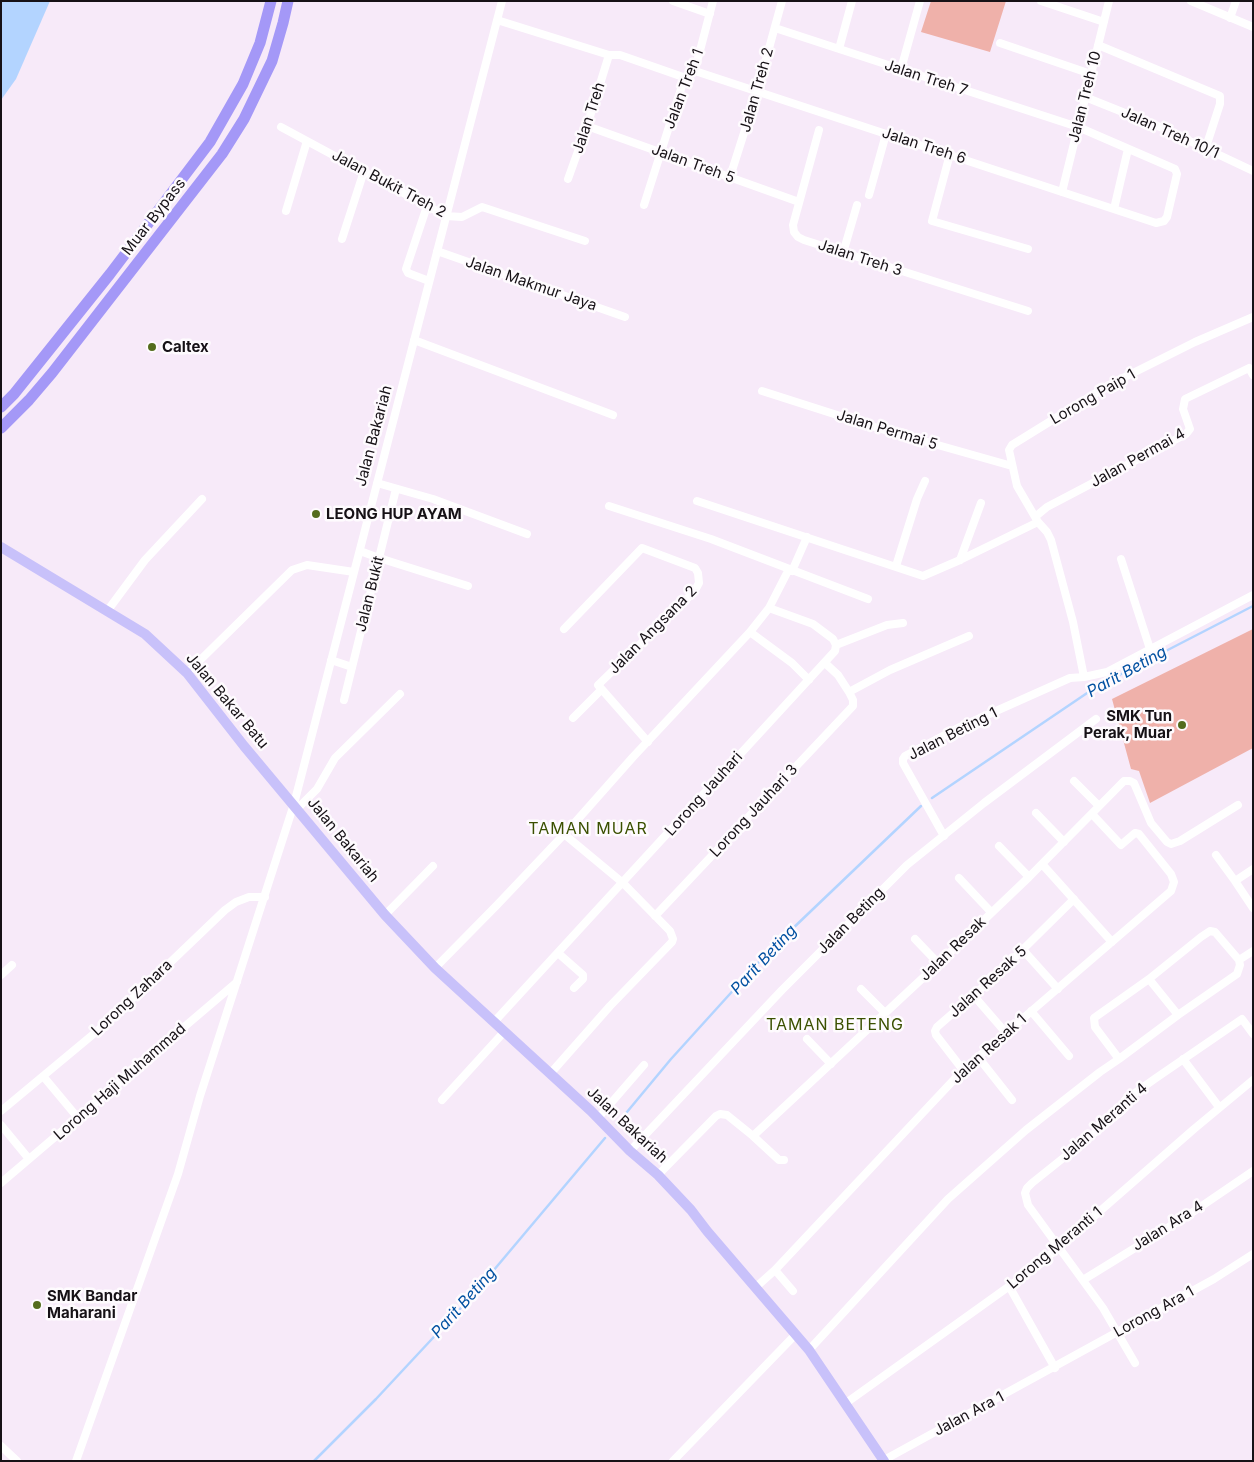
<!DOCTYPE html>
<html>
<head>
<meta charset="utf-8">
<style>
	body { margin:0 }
	#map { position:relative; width:1254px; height:1462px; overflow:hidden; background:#f7eaf9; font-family:Inter,sans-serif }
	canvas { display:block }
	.frame { position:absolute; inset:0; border:2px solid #161116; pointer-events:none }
</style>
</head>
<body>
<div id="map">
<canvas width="1254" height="1462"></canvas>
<div class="frame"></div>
</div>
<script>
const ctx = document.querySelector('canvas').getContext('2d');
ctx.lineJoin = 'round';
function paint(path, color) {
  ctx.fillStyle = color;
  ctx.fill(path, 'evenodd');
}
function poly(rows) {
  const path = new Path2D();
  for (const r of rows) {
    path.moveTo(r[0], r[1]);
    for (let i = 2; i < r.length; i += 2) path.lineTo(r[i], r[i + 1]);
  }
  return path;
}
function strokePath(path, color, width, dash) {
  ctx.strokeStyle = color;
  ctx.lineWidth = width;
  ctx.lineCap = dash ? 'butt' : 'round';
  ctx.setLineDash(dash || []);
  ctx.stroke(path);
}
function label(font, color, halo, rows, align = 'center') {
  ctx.font = font + ' Inter,sans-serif';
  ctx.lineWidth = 5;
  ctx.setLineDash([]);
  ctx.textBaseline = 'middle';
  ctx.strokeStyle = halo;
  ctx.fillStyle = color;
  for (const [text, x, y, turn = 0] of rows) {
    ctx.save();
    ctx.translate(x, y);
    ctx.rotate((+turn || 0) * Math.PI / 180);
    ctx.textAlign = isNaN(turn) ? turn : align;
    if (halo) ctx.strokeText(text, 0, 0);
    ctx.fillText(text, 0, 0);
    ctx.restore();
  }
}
paint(poly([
	[931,1,1006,1,990,52,921,32],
	[1253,629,1253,748,1150,803,1139,771,1131,769,1112,699]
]), '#efb1aa');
paint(poly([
	[1,1,50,1,16,79,1,100]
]), '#b3d4ff');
strokePath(poly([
	[932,798,1096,687,1253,606],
	[617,1124,671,1059,767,953,921,806],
	[314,1461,376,1399,472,1296,605,1138]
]), '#b3d4ff', 2.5);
strokePath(poly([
	[673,1,710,14],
	[1041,1,1104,22],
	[1191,1,1253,27],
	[1230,18,1236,1],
	[497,20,609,55,620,55,686,78],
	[1000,43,1091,74],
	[1098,45,1220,96,1220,104,1206,147],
	[839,49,852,1],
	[901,69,920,1],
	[692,70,1156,223,1164,221,1167,217,1177,174,1175,169,1078,127,775,28],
	[1085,97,1160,127,1253,171],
	[587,126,799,202],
	[281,127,446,216,462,217,482,207,585,241],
	[819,130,793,225,794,232,798,237,804,240,1028,311],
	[950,154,932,221,1028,249],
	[730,177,757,92,782,1],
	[568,179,587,126,609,55],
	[1062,192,1109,1],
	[869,195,886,134],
	[644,205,682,86,697,62,713,1],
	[427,206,406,269,408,273,429,281],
	[1114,209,1128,149],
	[286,211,307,141],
	[342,239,364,171],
	[437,251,625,317],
	[843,253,857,205],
	[414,340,613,415],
	[762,391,881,429,1012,466],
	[377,483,433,499,527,534],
	[697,501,923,576,960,560,1038,522],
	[609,506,711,539,868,599],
	[1035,517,1047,507,1186,434,1190,429,1183,409,1185,399,1249,368,1253,375],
	[360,551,379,558,468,586],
	[1121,559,1150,649],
	[960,560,981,503],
	[896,566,917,499,925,481],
	[792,571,807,537],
	[108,610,145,560,202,499],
	[564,629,642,548,695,568,698,573,699,583,694,592,598,685,648,742],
	[750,632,792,663,809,680],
	[836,645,887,625,903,623],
	[331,660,352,667],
	[187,673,292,570,307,565,354,572],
	[1084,677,1073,622,1051,540,1047,532,1038,522,1017,486,1009,450,1012,445,1109,385,1195,342,1253,317],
	[849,692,890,670,969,636],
	[344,700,396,489],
	[573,718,601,690],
	[1074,781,1099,806],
	[297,809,317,789,335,758,400,694],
	[1036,813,1064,842],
	[944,836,903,763,903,759,905,756,958,728,1070,678,1084,677,1107,672,1253,595],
	[999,846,1029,877],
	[1216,855,1235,881,1253,869],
	[1042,864,1112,942],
	[959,878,991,912],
	[1235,881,1253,908],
	[385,915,433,866],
	[655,916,853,706,853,700,849,692,838,675,825,663],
	[915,939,938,963],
	[1023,950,1058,989],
	[558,953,583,975,583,979,574,988],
	[1239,960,1253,951],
	[435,968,497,905,571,827,633,757,750,632,769,608,789,569],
	[1,975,12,965],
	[1149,979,1178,1015],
	[861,989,885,1013],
	[974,996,1006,1033],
	[1031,1011,1069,1056],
	[494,1022,835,651,836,645,833,639,813,624,769,608],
	[807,1039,831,1064],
	[978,1057,1012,1100],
	[1183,1059,1219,1107],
	[963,1070,936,1035,935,1031,937,1027,999,973,1074,899],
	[550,1074,610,1006,672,942,673,939,670,931,623,883,564,834],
	[43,1076,78,1118],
	[442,1100,504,1032],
	[1,1111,108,1022,225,910,236,902,249,897,265,897],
	[598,1118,644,1065],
	[1,1125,29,1159],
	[753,1136,779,1160,784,1160],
	[630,1151,782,990,907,865,984,803,1096,719],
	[658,1175,716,1116,720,1114,727,1115,753,1136,941,961,1029,877,1124,781,1130,781,1134,783,1151,823,1167,842,1171,844,1180,841,1238,805],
	[1,1183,237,982],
	[775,1270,793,1291],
	[1083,1280,1190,1214,1253,1171],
	[1009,1286,1055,1368],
	[756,1287,775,1270,963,1070,1171,891,1174,882,1171,874,1139,834,1135,833,1121,845,1092,814],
	[809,1350,948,1199,1026,1130,1100,1072,1119,1059,1178,1015,1237,974,1240,965,1239,960,1215,932,1210,931,1201,937,1149,979,1094,1018,1095,1027,1119,1059],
	[1135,1363,1103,1308,1028,1205,1025,1193,1027,1188,1032,1183,1122,1111,1124,1108,1125,1100,1156,1078,1242,1019,1253,1034],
	[846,1403,1036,1267,1194,1129,1253,1080],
	[1,1446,17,1461],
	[884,1460,1214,1279,1253,1254],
	[76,1461,178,1174,200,1096,294,804,502,1],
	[673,1461,796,1334]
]), '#fff', 8);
strokePath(poly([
	[1,547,145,634,187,673,244,746,385,915,435,968,591,1111,630,1151,658,1175,691,1210,707,1231,809,1350,884,1461]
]), '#c8c1fa', 10);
strokePath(poly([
	[1,407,14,394,110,274,210,142,243,84,260,43,271,1],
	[1,428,29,400,52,373,222,154,244,119,272,61,283,23,288,1]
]), '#a498f7', 11);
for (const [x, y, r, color] of [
	[152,347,5,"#546c1d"],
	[316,514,5,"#546c1d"],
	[1182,725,5,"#546c1d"],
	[37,1305,5,"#546c1d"]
]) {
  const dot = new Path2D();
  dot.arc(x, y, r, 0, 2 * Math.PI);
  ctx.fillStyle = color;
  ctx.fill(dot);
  strokePath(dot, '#fefbfe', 2);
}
label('15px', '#161116', '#fefbfe', [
	["Jalan Treh 7",926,78,18],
	["Jalan Treh 1",684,89,-69],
	["Jalan Treh 2",757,90,-74],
	["Jalan Treh 10",1085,97,-76],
	["Jalan Treh",589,118,-72],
	["Jalan Treh 10/1",1170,133,24],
	["Jalan Treh 6",924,146,18],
	["Jalan Treh 5",693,164,20],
	["Jalan Bukit Treh 2",389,184,28],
	["Muar Bypass",154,217,-52],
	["Jalan Treh 3",860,258,18],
	["Jalan Makmur Jaya",531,284,19],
	["Lorong Paip 1",1093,397,-30],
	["Jalan Permai 5",887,430,17],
	["Jalan Bakariah",374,436,-75],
	["Jalan Permai 4",1138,458,-29],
	["Jalan Bukit",370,594,-76],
	["Jalan Angsana 2",653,630,-45],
	["Jalan Bakar Batu",227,701,50],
	["Jalan Beting 1",953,734,-27],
	["Lorong Jauhari",704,794,-48],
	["Lorong Jauhari 3",754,811,-47],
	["Jalan Bakariah",343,840,51],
	["Jalan Beting",851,921,-45],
	["Jalan Resak",953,949,-44],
	["Jalan Resak 5",988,982,-42],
	["Lorong Zahara",132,998,-43],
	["Jalan Resak 1",989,1049,-42],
	["Lorong Haji Muhammad",120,1082,-41],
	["Jalan Meranti 4",1104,1122,-41],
	["Jalan Bakariah",627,1125,43],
	["Jalan Ara 4",1168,1226,-32],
	["Lorong Meranti 1",1055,1248,-40],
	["Lorong Ara 1",1154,1312,-29],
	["Jalan Ara 1",969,1414,-28]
]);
label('bold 15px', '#161116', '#fefbfe', [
	["Caltex",162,347],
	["LEONG HUP AYAM",326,514],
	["SMK Tun",1172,716,"right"],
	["Perak, Muar",1172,733,"right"],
	["SMK Bandar",47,1296],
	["Maharani",47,1313]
], 'left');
label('italic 16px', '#0251a1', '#fefbfe', [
	["Parit Beting",1127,672,-29],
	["Parit Beting",764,960,-47],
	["Parit Beting",464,1303,-48]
]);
ctx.letterSpacing = '1px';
label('16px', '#3b5001', '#fefbfe', [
	["TAMAN MUAR",588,829],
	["TAMAN BETENG",835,1025]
]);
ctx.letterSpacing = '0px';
</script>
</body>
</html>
